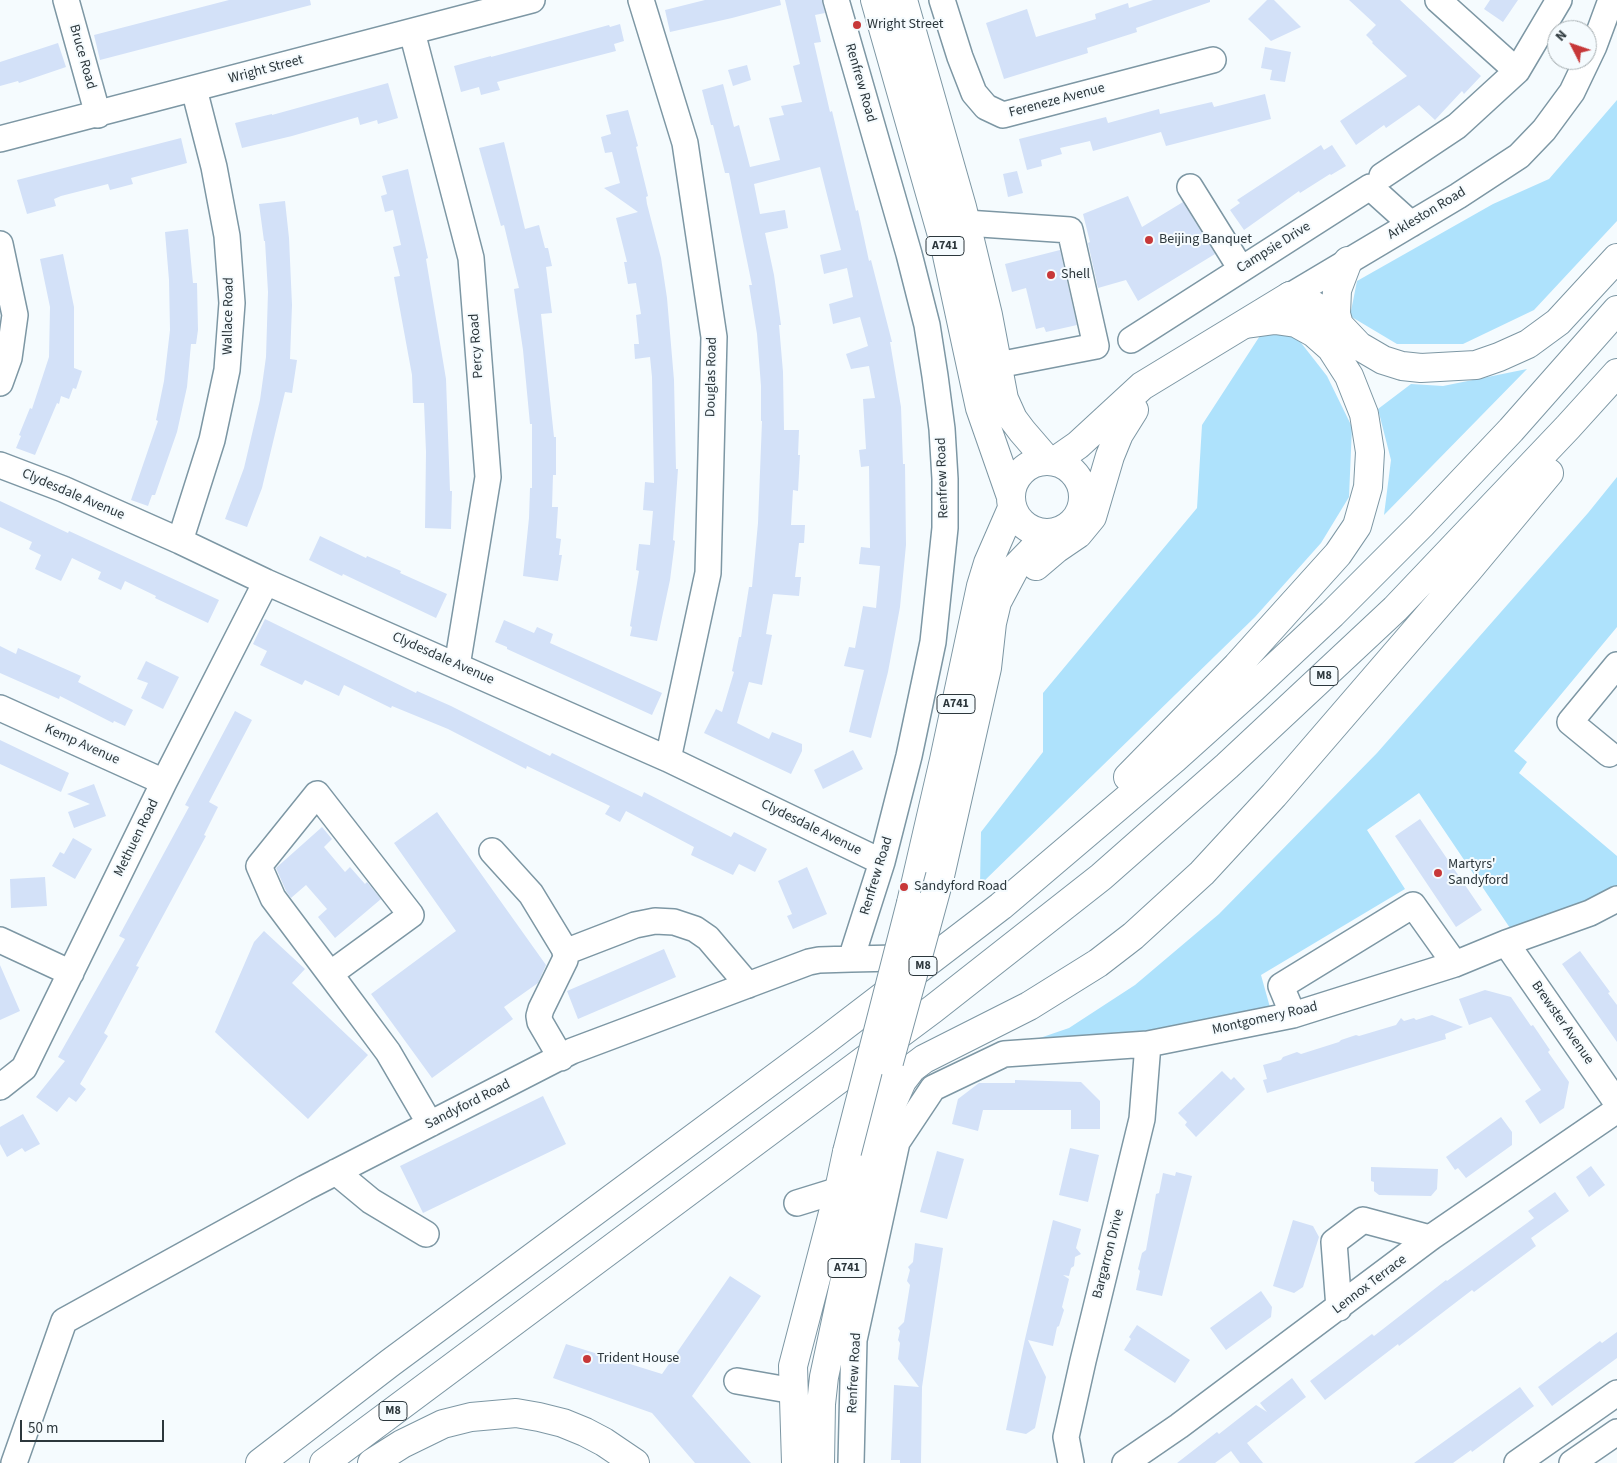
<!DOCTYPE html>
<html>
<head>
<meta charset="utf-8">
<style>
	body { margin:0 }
	#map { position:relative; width:1617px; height:1463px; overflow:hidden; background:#f5fbfe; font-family:"Source Sans 3",sans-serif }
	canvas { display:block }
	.north { position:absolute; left:1547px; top:20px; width:50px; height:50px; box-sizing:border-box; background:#f5fbfe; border:1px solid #a5adb0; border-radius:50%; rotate:311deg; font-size:14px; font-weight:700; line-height:20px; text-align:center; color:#2c373c }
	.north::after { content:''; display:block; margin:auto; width:18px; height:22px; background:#c73839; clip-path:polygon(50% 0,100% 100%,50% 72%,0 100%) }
	.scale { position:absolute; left:20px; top:1420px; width:144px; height:22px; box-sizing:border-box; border:2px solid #2c373c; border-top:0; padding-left:6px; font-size:15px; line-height:18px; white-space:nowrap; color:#2c373c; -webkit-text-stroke:4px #f5fbfe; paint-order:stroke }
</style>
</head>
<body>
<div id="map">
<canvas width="1617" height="1463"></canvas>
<div class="north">N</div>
<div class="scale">50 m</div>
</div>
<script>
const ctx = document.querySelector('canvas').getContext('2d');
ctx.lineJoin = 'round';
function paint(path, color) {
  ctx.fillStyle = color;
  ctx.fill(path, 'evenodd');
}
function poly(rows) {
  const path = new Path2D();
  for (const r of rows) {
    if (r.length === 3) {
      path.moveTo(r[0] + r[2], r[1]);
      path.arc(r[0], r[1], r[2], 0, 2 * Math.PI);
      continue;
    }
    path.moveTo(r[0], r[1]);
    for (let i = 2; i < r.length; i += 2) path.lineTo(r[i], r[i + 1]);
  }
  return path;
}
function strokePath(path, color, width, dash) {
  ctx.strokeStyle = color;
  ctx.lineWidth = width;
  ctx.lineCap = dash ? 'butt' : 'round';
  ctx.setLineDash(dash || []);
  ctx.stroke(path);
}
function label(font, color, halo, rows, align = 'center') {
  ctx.font = font + ' "Source Sans 3",sans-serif';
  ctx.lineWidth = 4;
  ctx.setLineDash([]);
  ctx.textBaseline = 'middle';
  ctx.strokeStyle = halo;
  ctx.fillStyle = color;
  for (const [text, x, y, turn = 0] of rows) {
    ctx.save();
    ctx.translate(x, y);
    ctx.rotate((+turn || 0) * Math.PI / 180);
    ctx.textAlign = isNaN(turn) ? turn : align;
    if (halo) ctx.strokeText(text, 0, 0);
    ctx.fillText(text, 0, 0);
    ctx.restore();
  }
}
paint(poly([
	[1617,100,1617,221,1534,310,1463,344,1397,344,1350,316,1357,281,1493,204,1549,179],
	[1265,328,1291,330,1327,376,1352,427,1349,497,1321,543,1255,617,980,885,981,832,1043,752,1043,693,1197,508,1202,425],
	[1527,369,1384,515,1391,460,1378,409,1411,384,1443,386],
	[1617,477,1617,627,1514,751,1527,762,1519,773,1617,856,1617,887,1576,906,1512,931,1419,793,1367,830,1405,889,1261,975,1271,1011,1182,1030,1034,1040,1069,1028,1135,985,1219,914,1377,753,1588,513]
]), '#aee2fc');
paint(poly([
	[229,0,310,0,311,5,100,60,94,35],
	[705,0,780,0,781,5,732,18,670,32,665,10],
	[785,0,822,0,825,13,815,15,821,42,814,43,830,112,832,111,856,211,858,210,869,261,871,260,892,342,890,342,901,407,903,464,905,464,906,545,900,607,888,672,871,738,849,732,864,670,844,666,849,647,855,648,863,606,876,608,880,566,859,564,861,547,870,548,869,466,861,467,859,450,866,449,863,399,875,398,869,366,851,369,846,354,868,346,860,317,833,324,829,304,853,297,847,268,824,274,820,255,841,250,820,167,754,184,760,214,785,210,788,228,765,233,774,275,781,325,779,325,783,372,784,430,799,430,798,455,800,455,798,491,793,490,791,525,805,525,804,543,799,543,795,577,801,577,799,596,773,594,766,634,772,635,762,685,749,682,737,723,769,739,772,732,802,744,802,751,791,774,704,733,716,709,722,712,734,672,732,671,739,637,741,637,749,587,752,587,758,523,762,421,761,421,761,386,757,334,749,285,752,285,729,173,725,173,713,125,711,125,702,90,723,84,734,127,739,125,750,167,780,160,769,118,784,115,781,106,802,102,793,66,800,64],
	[1153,0,1210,0,1210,2,1136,28,1137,32,1087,48,1088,53,1004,79,986,23,1027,9,1036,37,1096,19,1095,14,1128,3,1129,8],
	[1267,0,1274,0,1301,27,1271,41,1248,19],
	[1349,0,1400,0,1481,76,1464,94,1462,91,1435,120,1419,105,1386,128,1384,125,1356,145,1340,121,1407,76,1372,43,1373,42,1366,35,1376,25],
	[1490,0,1518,0,1503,22,1484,9],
	[620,24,624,41,614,44,616,51,497,82,500,90,481,95,479,87,461,92,454,66,491,56,491,57,609,25,610,27],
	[58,43,66,67,19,83,18,81,0,86,0,62],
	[1265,47,1291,52,1285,82,1270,80,1272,70,1261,68],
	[747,65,751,80,733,86,728,70],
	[388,83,398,118,378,124,377,120,360,125,358,117,292,136,242,148,235,123,272,114,272,115],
	[1265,94,1271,119,1166,146,1161,132,1093,151,1090,141,1060,148,1062,154,1041,160,1042,166,1027,170,1019,139,1106,117,1108,123,1159,109,1160,114,1212,102,1214,107],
	[628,110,638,146,636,147,648,196,646,197,647,204,661,258,667,298,674,380,676,469,678,469,673,540,675,541,670,580,657,641,630,636,632,627,630,626,639,571,636,570,639,544,650,545,653,511,643,510,645,482,654,483,652,377,650,357,635,359,634,344,639,344,636,315,641,314,636,283,628,284,624,262,627,262,616,218,638,212,604,188,620,183,612,152,605,153,601,137,611,134,606,115],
	[181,138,187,163,131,178,133,184,110,190,108,184,61,196,54,199,56,206,27,214,17,180],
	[504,142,525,229,539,225,545,248,548,248,552,266,546,267,552,313,541,314,554,437,556,437,556,475,553,475,552,507,558,507,556,538,561,539,559,555,562,555,558,581,523,576,529,518,530,488,532,488,532,424,530,424,523,350,514,289,519,288,504,225,501,226,479,148],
	[1321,145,1324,150,1332,145,1346,166,1331,175,1330,174,1300,193,1299,191,1244,230,1230,210,1240,203,1237,200],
	[408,169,428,258,426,259,446,379,450,491,452,491,451,529,425,528,426,452,424,403,413,403,412,375,394,277,400,276,393,247,401,245,393,210,385,212,381,196,387,194,382,176],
	[1017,171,1023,193,1008,197,1003,174],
	[1128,196,1142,227,1183,202,1215,254,1138,301,1126,280,1098,288,1088,243,1090,242,1083,214],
	[285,201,289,238,292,305,290,359,297,360,292,393,285,392,262,488,247,527,225,519,244,468,260,400,266,357,268,292,265,241,264,241,259,204],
	[188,229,193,283,197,283,198,330,196,344,191,344,187,387,177,432,155,495,152,495,148,506,131,500,158,421,156,420,164,381,170,330,169,280,165,232],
	[1060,250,1077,325,1046,332,1044,327,1036,329,1026,288,1012,292,1005,264],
	[63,254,74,307,74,368,82,371,76,389,73,388,69,399,61,396,59,404,57,403,35,455,16,448,21,436,19,435,30,408,32,409,49,357,50,307,40,259],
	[0,501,68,533,69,531,219,600,208,623,155,598,156,596,125,581,121,590,98,579,101,572,72,558,61,581,35,569,41,555,29,549,32,542,0,527],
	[320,536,366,558,367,556,401,571,400,573,447,594,436,618,343,574,342,576,309,560],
	[265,619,416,693,417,691,451,706,550,756,552,753,642,797,644,792,731,837,734,832,767,849,755,872,739,864,733,875,691,855,694,847,626,811,620,822,605,814,610,806,527,766,526,769,448,729,392,706,391,708,344,685,339,696,305,680,302,685,260,665,267,651,253,644],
	[504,620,534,633,537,627,553,634,550,643,662,693,652,715,507,649,507,647,495,642],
	[0,646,16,654,18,648,81,676,78,682,133,710,125,726,114,721,113,723,60,696,59,699,0,673],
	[146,661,179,677,163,709,141,698,148,683,137,679],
	[235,711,252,720,209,802,218,807,204,835,206,836,136,966,139,967,104,1033,108,1036,80,1084,86,1089,76,1102,69,1097,57,1112,36,1097,65,1061,58,1057,125,939,119,936,189,807,185,805],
	[0,740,69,773,61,792,0,764],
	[853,750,863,769,823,789,814,770],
	[94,784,106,816,74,828,68,812,90,804,67,794],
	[437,812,546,965,538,983,504,1007,513,1019,432,1078,371,994,456,931,394,843],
	[1420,819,1482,910,1456,927,1395,836],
	[322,827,332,839,324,847,345,872,350,867,365,884,367,882,381,899,335,938,318,917,327,909,306,885,291,898,286,891,276,868],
	[73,838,92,849,75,879,52,866,60,852,64,854],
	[807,867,827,914,793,929,787,916,792,914,778,881],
	[45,877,47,906,11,908,10,879],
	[264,931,305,969,292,983,368,1055,308,1119,215,1032,254,942],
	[664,949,676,977,578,1019,567,991],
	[1580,951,1610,992,1608,993,1617,1005,1617,1042,1562,964],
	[0,965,20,1011,0,1020],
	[1485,990,1511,997,1531,1026,1533,1025,1550,1050,1548,1052,1569,1082,1564,1108,1540,1124,1525,1101,1541,1090,1491,1017,1469,1025,1459,999],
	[1432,1015,1463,1027,1445,1034,1446,1039,1267,1093,1263,1080,1267,1079,1263,1065,1281,1060,1283,1057,1297,1052,1301,1054,1339,1042,1341,1040,1356,1035,1359,1036,1396,1025,1401,1018,1404,1021,1414,1018,1416,1020],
	[1222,1071,1231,1080,1234,1077,1245,1089,1196,1137,1185,1125,1187,1122,1178,1113],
	[1015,1080,1081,1082,1100,1101,1100,1129,1071,1129,1071,1110,983,1110,978,1131,952,1124,958,1099,979,1083,1015,1083],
	[543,1096,566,1144,423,1213,400,1166],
	[23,1114,40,1144,25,1152,22,1148,7,1157,0,1144,0,1127],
	[1501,1117,1512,1132,1512,1145,1466,1178,1458,1168,1455,1170,1446,1157],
	[1070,1148,1099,1155,1088,1202,1059,1195],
	[937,1151,964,1159,947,1219,920,1212],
	[1591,1166,1605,1185,1589,1197,1576,1177],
	[1371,1167,1438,1169,1437,1189,1431,1196,1379,1195,1374,1191,1374,1182,1371,1181],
	[1176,1172,1192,1176,1162,1296,1136,1290,1140,1271,1138,1269,1142,1253,1146,1250,1156,1194,1159,1193,1163,1173,1175,1176],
	[1555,1192,1569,1211,1531,1238,1536,1246,1474,1292,1472,1290,1399,1346,1398,1344,1325,1400,1310,1381,1372,1334,1374,1336,1446,1280,1447,1281,1534,1218,1528,1211],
	[1053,1220,1081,1229,1076,1248,1081,1254,1075,1257,1074,1266,1071,1268,1069,1276,1063,1275,1069,1279,1062,1307,1064,1310,1059,1326,1057,1327,1053,1346,1028,1340,1046,1377,1035,1428,1026,1434,1006,1430,1025,1339],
	[1293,1220,1313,1226,1319,1237,1303,1287,1294,1293,1273,1286],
	[915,1243,943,1248,922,1387,921,1463,900,1463,900,1460,891,1460,894,1385,919,1387,898,1359,900,1343,898,1340,900,1331,898,1328,904,1322,910,1285,907,1281,910,1270,908,1267,913,1262],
	[730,1276,761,1296,692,1396,751,1463,695,1463,652,1413,553,1378,566,1344,662,1374],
	[1261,1291,1272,1307,1271,1317,1226,1350,1210,1328],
	[1137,1325,1190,1360,1175,1383,1124,1350,1131,1339,1129,1337],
	[1617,1332,1617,1358,1552,1406,1538,1387,1600,1341,1602,1343],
	[1292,1378,1306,1397,1247,1443,1263,1463,1240,1463,1231,1451,1215,1463,1177,1463,1217,1432,1219,1434,1256,1405,1267,1412,1260,1403],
	[1520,1387,1534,1406,1472,1452,1471,1450,1453,1463,1414,1463]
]), '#d3e1f8');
const minor = poly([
	[66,0,98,115],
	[641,0,685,143,714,337,708,573,668,759],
	[836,0,909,254,927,325,935,376,942,429,945,479,945,528,933,642,909,756,882,862,851,959],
	[942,0,960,57,974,93,986,107,1003,115,1213,60],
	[1438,0,1517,71],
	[412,32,471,258,488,477,457,666],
	[0,139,532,0],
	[1382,176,1457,126,1517,71,1559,0],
	[1190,187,1241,269],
	[966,223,1070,230,1096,346,998,365],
	[0,244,15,315,9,358,0,383],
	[1290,296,1458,196,1519,156,1544,130,1572,92,1594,46,1611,0],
	[1131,340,1370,187,1411,224],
	[0,465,63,489,180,541,266,582,668,759,882,862],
	[180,541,212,440,227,370,232,303,227,236,214,167,194,89],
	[0,708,164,782],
	[1609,754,1570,722,1617,665],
	[492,851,531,894,565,950,566,955,565,960,541,1009,539,1016,540,1022,561,1058],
	[0,940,71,973],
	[1506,943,1617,1103],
	[565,952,635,925,655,921,674,922,695,929,708,938,748,985],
	[330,974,411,915,317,794,259,866,273,898,330,974,388,1052,430,1124],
	[1293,1015,1281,986,1413,905,1455,964],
	[0,1087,24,1068,164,782,266,582],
	[336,1172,371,1201,426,1234],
	[797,1203,839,1190],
	[1339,1308,1334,1242,1363,1220,1430,1238],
	[737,1381,794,1391],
	[14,1463,64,1321,305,1188,572,1051,809,962,819,960,851,959,897,958],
	[851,1463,854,1340,897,1142,933,1088,1004,1054,1148,1044,1293,1015,1455,964,1506,943,1590,913,1617,899],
	[1071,1463,1066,1437,1083,1361,1142,1119,1148,1044],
	[1125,1463,1179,1426,1430,1238,1617,1110],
	[1517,1463,1617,1393],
	[1572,1463,1617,1432]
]);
const major = poly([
	[875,0,945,246,980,408,1010,494],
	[903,0,962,207,988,315,1004,399,1013,419,1022,431,1047,460],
	[1047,497,36],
	[1055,461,1078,445,1142,386,1290,296],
	[1036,566,1056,549,1078,534,1092,517,1110,456,1119,434,1134,410],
	[940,876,987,668,992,623,997,602,1015,568,1049,533],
	[911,903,944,760,981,586,988,563,1012,508],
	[796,1463,793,1366,839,1190,847,1152],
	[820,1463,821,1404,824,1377,874,1144,886,1075]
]);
const highway = poly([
	[1290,296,1303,299,1320,309,1339,325,1359,346,1383,360,1402,366,1421,368,1476,365,1499,357,1528,344,1558,322,1617,258],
	[1339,325,1336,314,1337,290,1348,261],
	[1128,777,1237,666,1338,554,1357,526,1368,487,1370,452,1364,414,1349,376,1331,348,1314,333,1296,323,1275,320,1246,324],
	[874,1144,902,1081,912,1068,924,1059,1029,1006,1098,963,1133,936,1202,873,1274,795,1469,569,1549,473],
	[260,1463,390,1363,822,1043,1001,906,1174,759,1253,688,1332,614,1421,525,1511,430,1617,310],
	[324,1463,933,1009,1101,877,1227,766,1395,609,1568,427,1617,373],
	[372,1463,402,1444,443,1424,471,1417,516,1413,539,1417,563,1423,585,1432,604,1442,635,1463]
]);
strokePath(minor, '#7d97a4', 28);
strokePath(major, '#7d97a4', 30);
strokePath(highway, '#7d97a4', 30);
strokePath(minor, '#fff', 25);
strokePath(major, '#fff', 28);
strokePath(highway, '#fff', 28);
const majorBridge = poly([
	[889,1062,940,876],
	[847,1152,911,903]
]);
strokePath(majorBridge, '#7d97a4', 30, []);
strokePath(majorBridge, '#fff', 28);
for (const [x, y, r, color] of [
	[857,25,5,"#c73839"],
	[1149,240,5,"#c73839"],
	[1051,275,5,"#c73839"],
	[1438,873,5,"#c73839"],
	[904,887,5,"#c73839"],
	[587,1359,5,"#c73839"]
]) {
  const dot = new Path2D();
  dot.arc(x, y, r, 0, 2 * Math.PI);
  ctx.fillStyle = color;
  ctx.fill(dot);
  strokePath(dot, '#f5fbfe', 2);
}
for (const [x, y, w] of [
	[945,246,38],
	[1324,676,28],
	[956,704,38],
	[923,966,28],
	[847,1268,38],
	[393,1411,28]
]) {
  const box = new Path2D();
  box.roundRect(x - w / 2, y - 9.5, w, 19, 4);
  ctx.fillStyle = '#f5fbfe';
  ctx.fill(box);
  strokePath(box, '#2c373c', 1);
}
label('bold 12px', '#2c373c', null, [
	["A741",945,246],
	["M8",1324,676],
	["A741",956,704],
	["M8",923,966],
	["A741",847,1268],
	["M8",393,1411]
]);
label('14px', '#2c373c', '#f5fbfe', [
	["Wright Street",867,25],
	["Beijing Banquet",1159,240],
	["Shell",1061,275],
	["Martyrs'",1448,865],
	["Sandyford",1448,881],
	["Sandyford Road",914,887],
	["Trident House",597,1359]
], 'left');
label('14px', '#2c373c', '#f5fbfe', [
	["Bruce Road",82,57,74],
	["Wright Street",266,70,-15],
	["Renfrew Road",860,83,74],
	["Fereneze Avenue",1057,101,-15],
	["Arkleston Road",1427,214,-31],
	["Campsie Drive",1274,248,-32],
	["Wallace Road",229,316,-89],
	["Percy Road",477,346,-94],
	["Douglas Road",712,377,-89],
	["Renfrew Road",943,478,-92],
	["Clydesdale Avenue",73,495,23],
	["Clydesdale Avenue",443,659,24],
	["Kemp Avenue",82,745,24],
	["Clydesdale Avenue",811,828,26],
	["Methuen Road",137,838,-64],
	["Renfrew Road",877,876,-73],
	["Montgomery Road",1265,1019,-13],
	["Brewster Avenue",1562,1023,55],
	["Sandyford Road",468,1105,-27],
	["Bargarron Drive",1109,1254,-76],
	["Lennox Terrace",1370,1285,-37],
	["Renfrew Road",855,1373,-87]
]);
</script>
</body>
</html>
